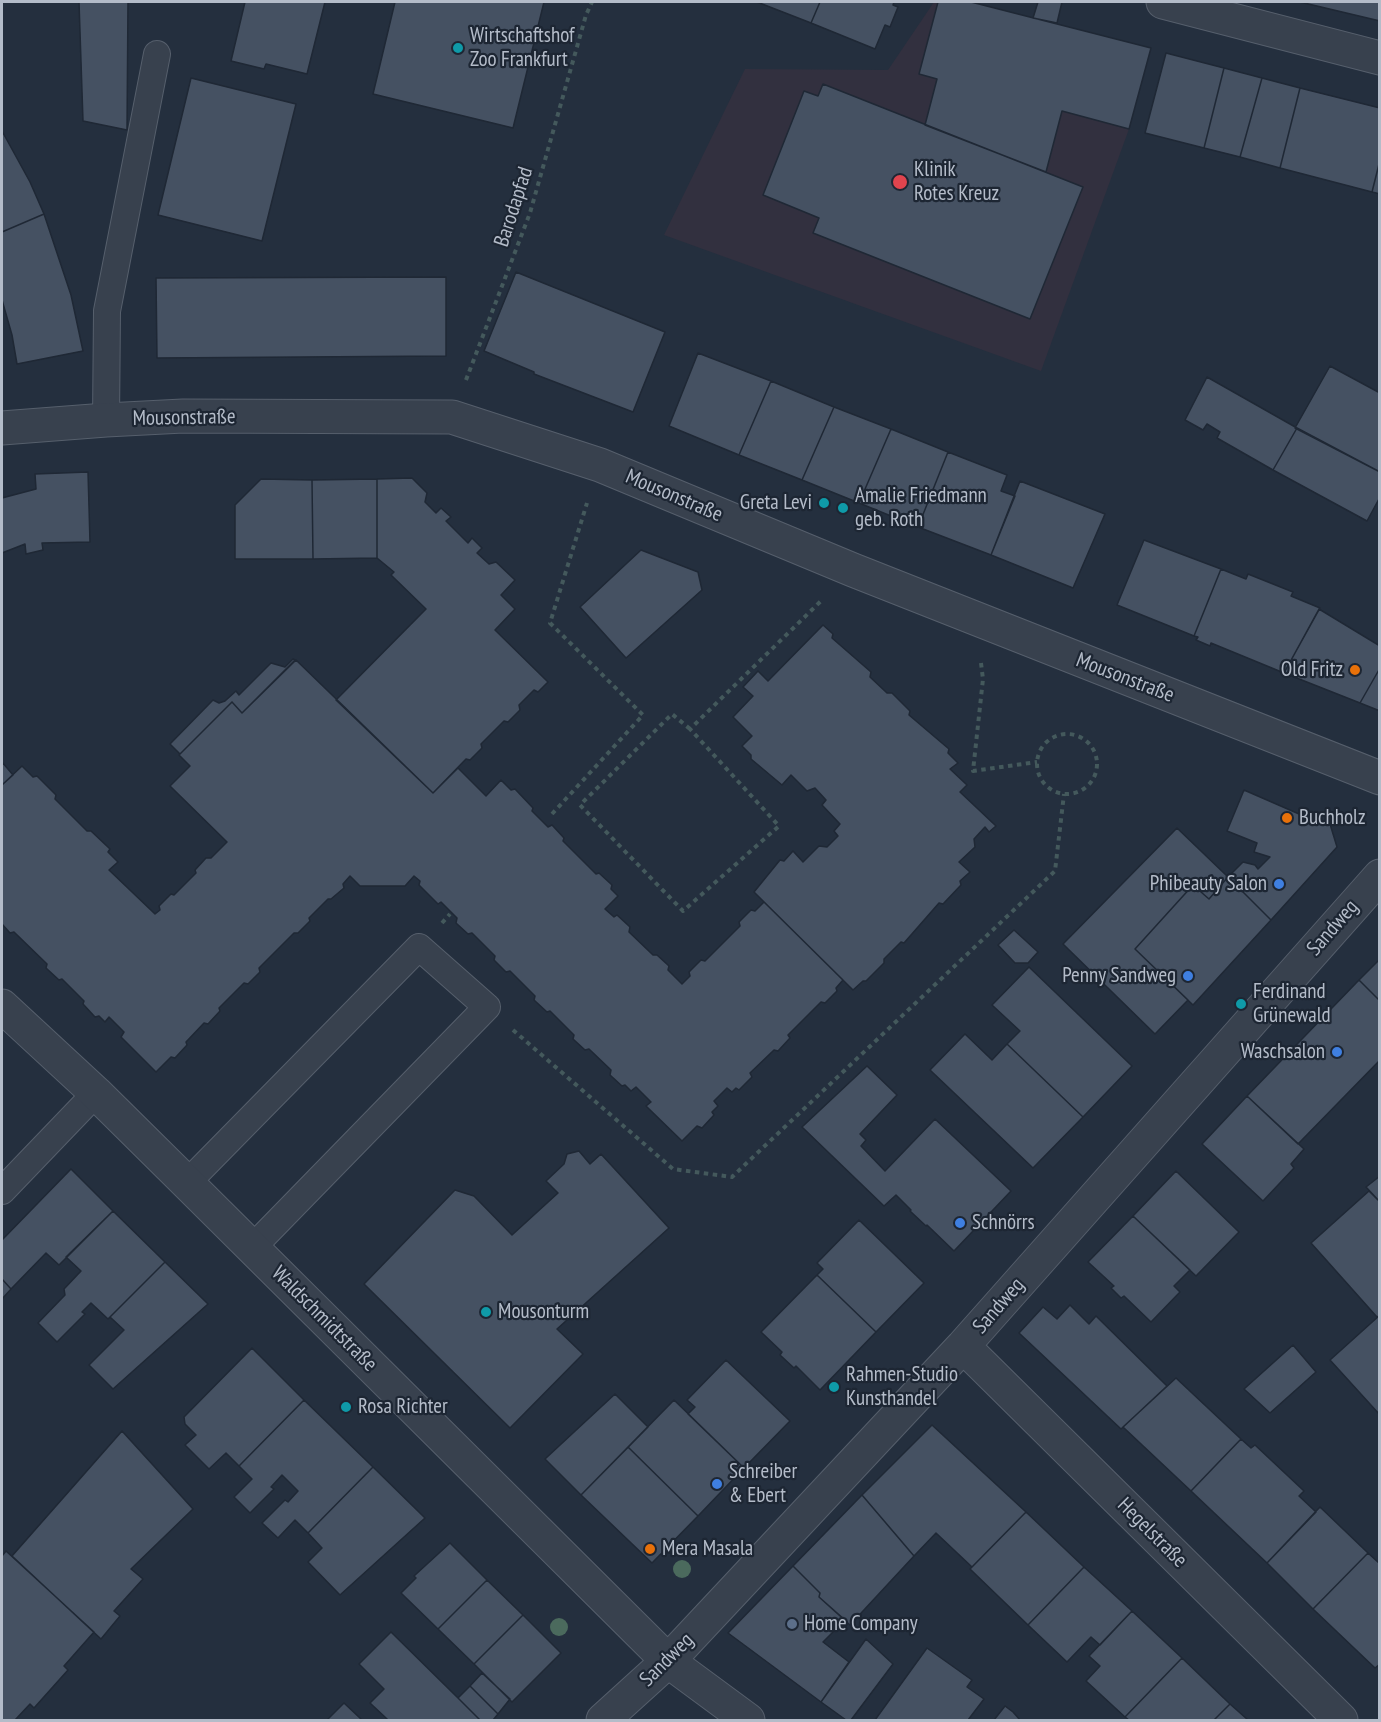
<!DOCTYPE html>
<html>
<head>
<meta charset="utf-8">
<style>
	body { margin:0 }
	#map { position:relative; width:1381px; height:1722px; overflow:hidden; background:#242f3e; font-family:"PT Sans Narrow",sans-serif }
	canvas { display:block }
	.frame { position:absolute; inset:0; border:3px solid #b4bcc9; pointer-events:none }
</style>
</head>
<body>
<div id="map">
<canvas width="1381" height="1722"></canvas>
<div class="frame"></div>
</div>
<script>
const ctx = document.querySelector('canvas').getContext('2d');
ctx.lineJoin = 'round';
function paint(path, color) {
  ctx.fillStyle = color;
  ctx.fill(path, 'evenodd');
}
function poly(rows) {
  const path = new Path2D();
  for (const r of rows) {
    if (r.length === 3) {
      path.moveTo(r[0] + r[2], r[1]);
      path.arc(r[0], r[1], r[2], 0, 2 * Math.PI);
      continue;
    }
    path.moveTo(r[0], r[1]);
    for (let i = 2; i < r.length; i += 2) path.lineTo(r[i], r[i + 1]);
  }
  return path;
}
function strokePath(path, color, width, dash) {
  ctx.strokeStyle = color;
  ctx.lineWidth = width;
  ctx.lineCap = dash ? 'butt' : 'round';
  ctx.setLineDash(dash || []);
  ctx.stroke(path);
}
function label(font, color, halo, rows, align = 'center') {
  ctx.font = font + ' "PT Sans Narrow",sans-serif';
  ctx.lineWidth = 4.5;
  ctx.setLineDash([]);
  ctx.textBaseline = 'middle';
  ctx.strokeStyle = halo;
  ctx.fillStyle = color;
  for (const [text, x, y, turn = 0] of rows) {
    ctx.save();
    ctx.translate(x, y);
    ctx.rotate((+turn || 0) * Math.PI / 180);
    ctx.textAlign = isNaN(turn) ? turn : align;
    if (halo) ctx.strokeText(text, 0, 0);
    ctx.fillText(text, 0, 0);
    ctx.restore();
  }
}
paint(poly([
	[934,2,971,2,1151,48,1129,129,1041,371,664,235,745,69,888,70]
]), '#32303f');
const building = poly([
	[79,2,128,2,127,130,83,121,79,2],
	[245,2,325,2,307,74,266,64,264,69,231,61,245,2],
	[395,2,544,2,513,128,373,94,395,2],
	[757,2,820,2,811,23,757,2],
	[820,2,894,2,893,5,898,7,890,27,885,25,875,49,811,23,820,2],
	[938,2,971,2,1151,48,1129,129,1062,111,1046,172,925,125,937,79,919,74,938,2],
	[1038,2,1062,2,1057,23,1033,18,1038,2],
	[1300,2,1380,2,1380,21,1300,2],
	[1166,53,1224,68,1204,148,1145,133,1166,53],
	[1224,68,1262,78,1240,157,1204,148,1224,68],
	[191,78,296,104,262,241,158,215,191,78],
	[1262,78,1300,88,1280,168,1240,157,1262,78],
	[823,84,1083,187,1030,319,813,233,819,218,763,195,804,91,818,96,823,84],
	[1300,88,1380,108,1380,160,1372,192,1280,168,1300,88],
	[2,131,30,182,44,214,2,232,2,131],
	[1380,160,1380,194,1372,192,1380,160],
	[44,214,71,295,83,351,17,364,12,335,2,300,2,232,44,214],
	[516,272,665,332,633,412,534,374,534,372,484,351,516,272],
	[446,277,446,356,157,358,156,278,446,277],
	[698,353,771,381,739,455,669,426,698,353],
	[1330,366,1380,393,1380,472,1295,428,1330,366],
	[1207,377,1297,428,1273,470,1217,438,1220,432,1207,424,1203,430,1185,420,1207,377],
	[771,381,834,407,802,480,739,455,771,381],
	[834,407,891,429,859,503,802,480,834,407],
	[1297,428,1380,472,1380,497,1367,521,1273,470,1297,428],
	[891,429,948,452,918,527,859,503,891,429],
	[948,452,1007,475,1001,491,1015,496,991,555,918,527,948,452],
	[88,472,90,542,42,543,43,550,26,554,25,544,2,553,2,498,36,489,35,474,88,472],
	[412,478,427,493,425,502,436,513,441,508,451,517,446,521,468,543,472,538,482,548,477,553,489,564,496,562,515,580,501,595,515,609,495,630,548,682,538,692,534,690,519,705,520,710,508,722,504,721,481,744,482,748,470,760,466,759,433,793,336,700,426,609,391,575,394,572,377,558,377,479,412,478],
	[261,479,312,480,313,559,235,559,235,505,261,479],
	[377,479,377,558,313,559,312,480,377,479],
	[1020,481,1105,514,1073,588,991,555,1020,481],
	[1144,540,1221,569,1194,636,1117,605,1144,540],
	[641,550,698,572,702,590,626,658,580,607,641,550],
	[1221,569,1246,579,1248,574,1293,592,1291,596,1320,608,1284,673,1211,643,1210,646,1196,640,1198,637,1194,636,1221,569],
	[1319,609,1380,646,1380,668,1360,703,1284,673,1319,609],
	[823,625,833,634,832,638,871,672,870,677,887,693,892,693,910,711,909,715,949,749,948,753,958,763,950,769,967,785,960,792,996,826,989,832,985,827,974,839,975,847,959,862,970,872,960,881,961,885,943,904,939,903,904,943,901,942,884,959,884,963,866,981,863,981,853,990,754,892,780,860,784,861,793,851,803,862,819,846,827,847,838,836,834,831,840,824,822,805,826,800,815,788,807,791,791,775,782,785,751,759,751,755,742,746,752,736,733,717,753,696,743,687,758,671,768,681,823,625],
	[293,659,295,660,242,713,232,702,180,754,170,744,213,700,219,703,225,701,236,691,239,695,271,663,285,667,293,659],
	[296,660,433,793,458,768,486,796,501,780,511,790,515,789,533,808,532,811,548,827,552,825,564,838,563,841,596,874,599,873,612,885,611,889,618,896,605,909,614,917,617,915,630,927,629,932,653,955,657,955,669,966,668,970,682,984,690,976,689,972,701,960,705,961,740,926,739,922,751,910,755,911,764,902,843,980,836,988,837,991,825,1003,821,1002,788,1035,790,1038,778,1051,774,1050,750,1073,752,1077,739,1090,736,1088,732,1092,727,1088,714,1101,718,1106,712,1112,714,1115,702,1128,697,1126,682,1141,646,1106,651,1102,636,1087,631,1091,625,1085,622,1086,610,1075,611,1070,589,1049,585,1050,573,1039,574,1035,550,1011,547,1012,534,1000,535,996,510,971,506,972,494,960,495,956,472,933,468,934,456,923,457,918,441,902,438,904,419,885,420,881,414,876,405,886,360,886,350,876,343,884,344,888,331,899,328,899,309,918,310,921,298,933,294,933,259,968,260,972,248,984,244,983,219,1008,220,1011,208,1024,204,1023,186,1042,187,1045,175,1058,171,1057,156,1072,121,1037,124,1032,109,1017,105,1022,99,1016,95,1017,83,1004,84,1001,62,979,59,980,46,968,47,964,14,932,10,933,2,924,2,785,22,766,33,777,37,776,56,795,55,799,87,831,91,831,110,849,108,852,118,862,109,870,155,914,160,910,159,906,171,894,174,895,196,873,195,870,206,858,211,858,227,842,170,786,190,766,179,755,232,702,242,713,296,660],
	[1380,668,1380,711,1360,703,1380,668],
	[2,762,13,775,2,785,2,762],
	[1244,790,1306,817,1307,815,1330,824,1337,847,1271,920,1228,877,1243,862,1255,865,1258,869,1270,857,1254,852,1257,843,1227,831,1244,790],
	[1177,828,1228,877,1209,899,1193,885,1135,949,1188,1000,1155,1034,1063,944,1177,828],
	[1228,877,1271,920,1193,1005,1135,949,1193,885,1209,899,1228,877],
	[1014,930,1038,952,1028,963,1015,963,998,945,1014,930],
	[1380,959,1380,1001,1359,980,1380,959],
	[1029,967,1132,1066,1083,1117,1007,1044,1020,1031,992,1005,1029,967],
	[1359,980,1380,1001,1380,1060,1298,1144,1247,1096,1359,980],
	[965,1034,992,1060,1007,1044,1083,1117,1033,1168,930,1070,965,1034],
	[867,1066,897,1095,860,1134,866,1140,861,1146,885,1171,935,1119,1011,1191,954,1251,927,1225,926,1226,910,1211,911,1210,896,1195,884,1206,802,1127,867,1066],
	[1247,1096,1304,1149,1291,1164,1294,1168,1263,1201,1202,1144,1247,1096],
	[579,1151,590,1164,601,1154,669,1228,557,1329,583,1354,510,1428,364,1284,455,1190,474,1196,512,1235,558,1193,546,1181,564,1164,567,1154,579,1151],
	[71,1169,113,1211,59,1265,46,1253,11,1289,2,1279,2,1240,71,1169],
	[1176,1171,1239,1232,1196,1276,1133,1216,1176,1171],
	[1380,1176,1380,1202,1366,1187,1380,1176],
	[1369,1191,1380,1202,1380,1315,1377,1317,1311,1243,1369,1191],
	[113,1211,165,1262,108,1319,91,1303,82,1312,85,1314,57,1342,38,1323,65,1295,64,1289,81,1271,66,1257,113,1211],
	[1133,1216,1190,1270,1174,1286,1180,1292,1151,1322,1124,1296,1121,1298,1111,1288,1114,1286,1088,1262,1133,1216],
	[859,1220,924,1283,876,1332,817,1275,823,1269,817,1263,859,1220],
	[165,1262,208,1304,113,1389,89,1365,124,1330,110,1317,165,1262],
	[817,1275,876,1332,820,1390,796,1366,794,1368,780,1355,782,1352,761,1332,817,1275],
	[2,1279,11,1289,2,1299,2,1279],
	[1070,1305,1089,1324,1096,1316,1167,1386,1121,1429,1019,1333,1043,1307,1057,1319,1070,1305],
	[1380,1315,1380,1415,1330,1360,1380,1315],
	[1293,1345,1316,1372,1270,1413,1244,1389,1293,1345],
	[252,1348,304,1400,239,1466,226,1453,209,1469,185,1445,196,1435,185,1424,184,1417,252,1348],
	[726,1360,790,1421,744,1468,688,1414,695,1407,687,1400,726,1360],
	[1176,1378,1241,1439,1191,1491,1123,1427,1176,1378],
	[615,1394,648,1427,581,1495,545,1459,615,1394],
	[304,1400,373,1467,308,1533,295,1520,278,1538,262,1523,285,1500,288,1502,298,1491,282,1475,271,1487,274,1489,250,1513,234,1497,252,1479,239,1466,304,1400],
	[674,1400,744,1468,698,1516,628,1447,674,1400],
	[932,1425,1026,1512,972,1567,936,1533,914,1556,862,1495,932,1425],
	[122,1431,193,1509,131,1569,143,1579,114,1611,120,1616,101,1639,12,1556,122,1431],
	[1241,1439,1251,1448,1255,1445,1304,1491,1299,1496,1316,1512,1267,1563,1191,1491,1241,1439],
	[628,1447,698,1516,652,1563,581,1495,628,1447],
	[373,1467,425,1518,340,1595,308,1562,322,1548,308,1533,373,1467],
	[862,1495,914,1556,850,1625,819,1597,820,1593,793,1566,862,1495],
	[1320,1507,1368,1553,1313,1609,1267,1563,1320,1507],
	[1026,1512,1084,1567,1028,1625,970,1569,1026,1512],
	[450,1543,487,1580,438,1629,401,1593,416,1578,414,1576,450,1543],
	[6,1551,94,1632,64,1666,68,1670,34,1708,30,1704,15,1720,2,1720,2,1556,6,1551],
	[1368,1553,1380,1564,1380,1664,1375,1668,1313,1609,1368,1553],
	[793,1566,820,1593,819,1597,845,1620,823,1642,849,1662,821,1702,728,1633,793,1566],
	[1084,1567,1132,1611,1100,1645,1091,1637,1067,1662,1028,1625,1084,1567],
	[487,1580,523,1615,474,1664,438,1629,487,1580],
	[1132,1611,1182,1658,1125,1717,1086,1681,1100,1666,1089,1656,1132,1611],
	[523,1615,561,1653,512,1702,474,1664,523,1615],
	[391,1632,458,1698,480,1720,388,1720,386,1718,370,1703,384,1689,359,1664,391,1632],
	[866,1639,893,1664,851,1720,846,1720,821,1702,866,1639],
	[927,1648,972,1680,967,1687,984,1699,968,1720,875,1720,927,1648],
	[1182,1658,1230,1704,1214,1720,1129,1720,1125,1717,1182,1658],
	[482,1673,510,1699,498,1714,470,1686,482,1673],
	[470,1686,498,1714,493,1720,480,1720,458,1698,470,1686],
	[344,1703,362,1720,327,1720,344,1703],
	[1230,1704,1248,1720,1214,1720,1230,1704],
	[1005,1706,1013,1712,1020,1720,994,1720,1005,1706]
]);
paint(building, '#455162');
strokePath(building, '#1f2835', 1.5);
const lane = poly([
	[106,420,107,311,157,54],
	[187,1183,419,947,487,1007,253,1247],
	[2,1191,96,1093]
]);
const street = poly([
	[1163,2,1380,58],
	[2,428,106,420,183,416,452,417,600,465,853,570,1380,778],
	[2,1006,96,1093,187,1183,668,1661,748,1720],
	[963,1346,1341,1720],
	[603,1720,668,1661,963,1346,1380,876]
]);
strokePath(lane, '#565f6c', 28);
strokePath(street, '#565f6c', 35);
strokePath(poly([
	[466,380,530,213,586,15,592,2],
	[981,663,983,679,973,771,1037,762],
	[690,729,672,714,580,805,683,911,779,826,690,729,822,600],
	[1067,764,30],
	[552,814,643,715,550,623,587,503],
	[442,923,450,914],
	[513,1030,673,1169,732,1177,1055,871,1064,794]
]), '#44595c', 4, [4.5, 4.5]);
strokePath(lane, '#38414e', 26);
strokePath(street, '#38414e', 33);
ctx.fillStyle = '#4b6a5d';
for (const [x, y] of [
	[682,1569],
	[559,1627]
]) {
  ctx.beginPath();
  ctx.arc(x, y, 9, 0, 2 * Math.PI);
  ctx.fill();
}
for (const [x, y, r, color] of [
	[458,48,6,"#0f9aa8"],
	[900,182,8,"#e0444e"],
	[824,503,6,"#0f9aa8"],
	[843,508,6,"#0f9aa8"],
	[1355,670,6,"#e8710a"],
	[1287,818,6,"#e8710a"],
	[1279,884,6,"#3f7fe0"],
	[1188,976,6,"#3f7fe0"],
	[1241,1004,6,"#0f9aa8"],
	[1337,1052,6,"#3f7fe0"],
	[960,1223,6,"#3f7fe0"],
	[486,1312,6,"#0f9aa8"],
	[834,1387,6,"#0f9aa8"],
	[346,1407,6,"#0f9aa8"],
	[717,1484,6,"#3f7fe0"],
	[650,1549,6,"#e8710a"],
	[792,1624,6,"#5c6f8a"]
]) {
  const dot = new Path2D();
  dot.arc(x, y, r, 0, 2 * Math.PI);
  ctx.fillStyle = color;
  ctx.fill(dot);
  strokePath(dot, '#1d2633', 2);
}
label('21px', '#b4bcc9', '#1d2633', [
	["Wirtschaftshof",470,36],
	["Zoo Frankfurt",470,60],
	["Klinik",914,170],
	["Rotes Kreuz",914,194],
	["Amalie Friedmann",855,496],
	["geb. Roth",855,520],
	["Greta Levi",812,503,"right"],
	["Old Fritz",1343,670,"right"],
	["Buchholz",1299,818],
	["Phibeauty Salon",1267,884,"right"],
	["Penny Sandweg",1176,976,"right"],
	["Ferdinand",1253,992],
	["Grünewald",1253,1016],
	["Waschsalon",1325,1052,"right"],
	["Schnörrs",972,1223],
	["Mousonturm",498,1312],
	["Rahmen-Studio",846,1375],
	["Kunsthandel",846,1399],
	["Rosa Richter",358,1407],
	["Schreiber",729,1472],
	["& Ebert",729,1496],
	["Mera Masala",662,1549],
	["Home Company",804,1624]
], 'left');
label('21px', '#b4bcc9', '#1d2633', [
	["Barodapfad",514,207,-72],
	["Mousonstraße",184,418,-1],
	["Mousonstraße",674,496,23],
	["Mousonstraße",1125,678,21],
	["Sandweg",1333,928,-49],
	["Sandweg",999,1306,-49],
	["Waldschmidtstraße",324,1319,45],
	["Hegelstraße",1152,1533,45],
	["Sandweg",667,1660,-45]
]);
</script>
</body>
</html>
